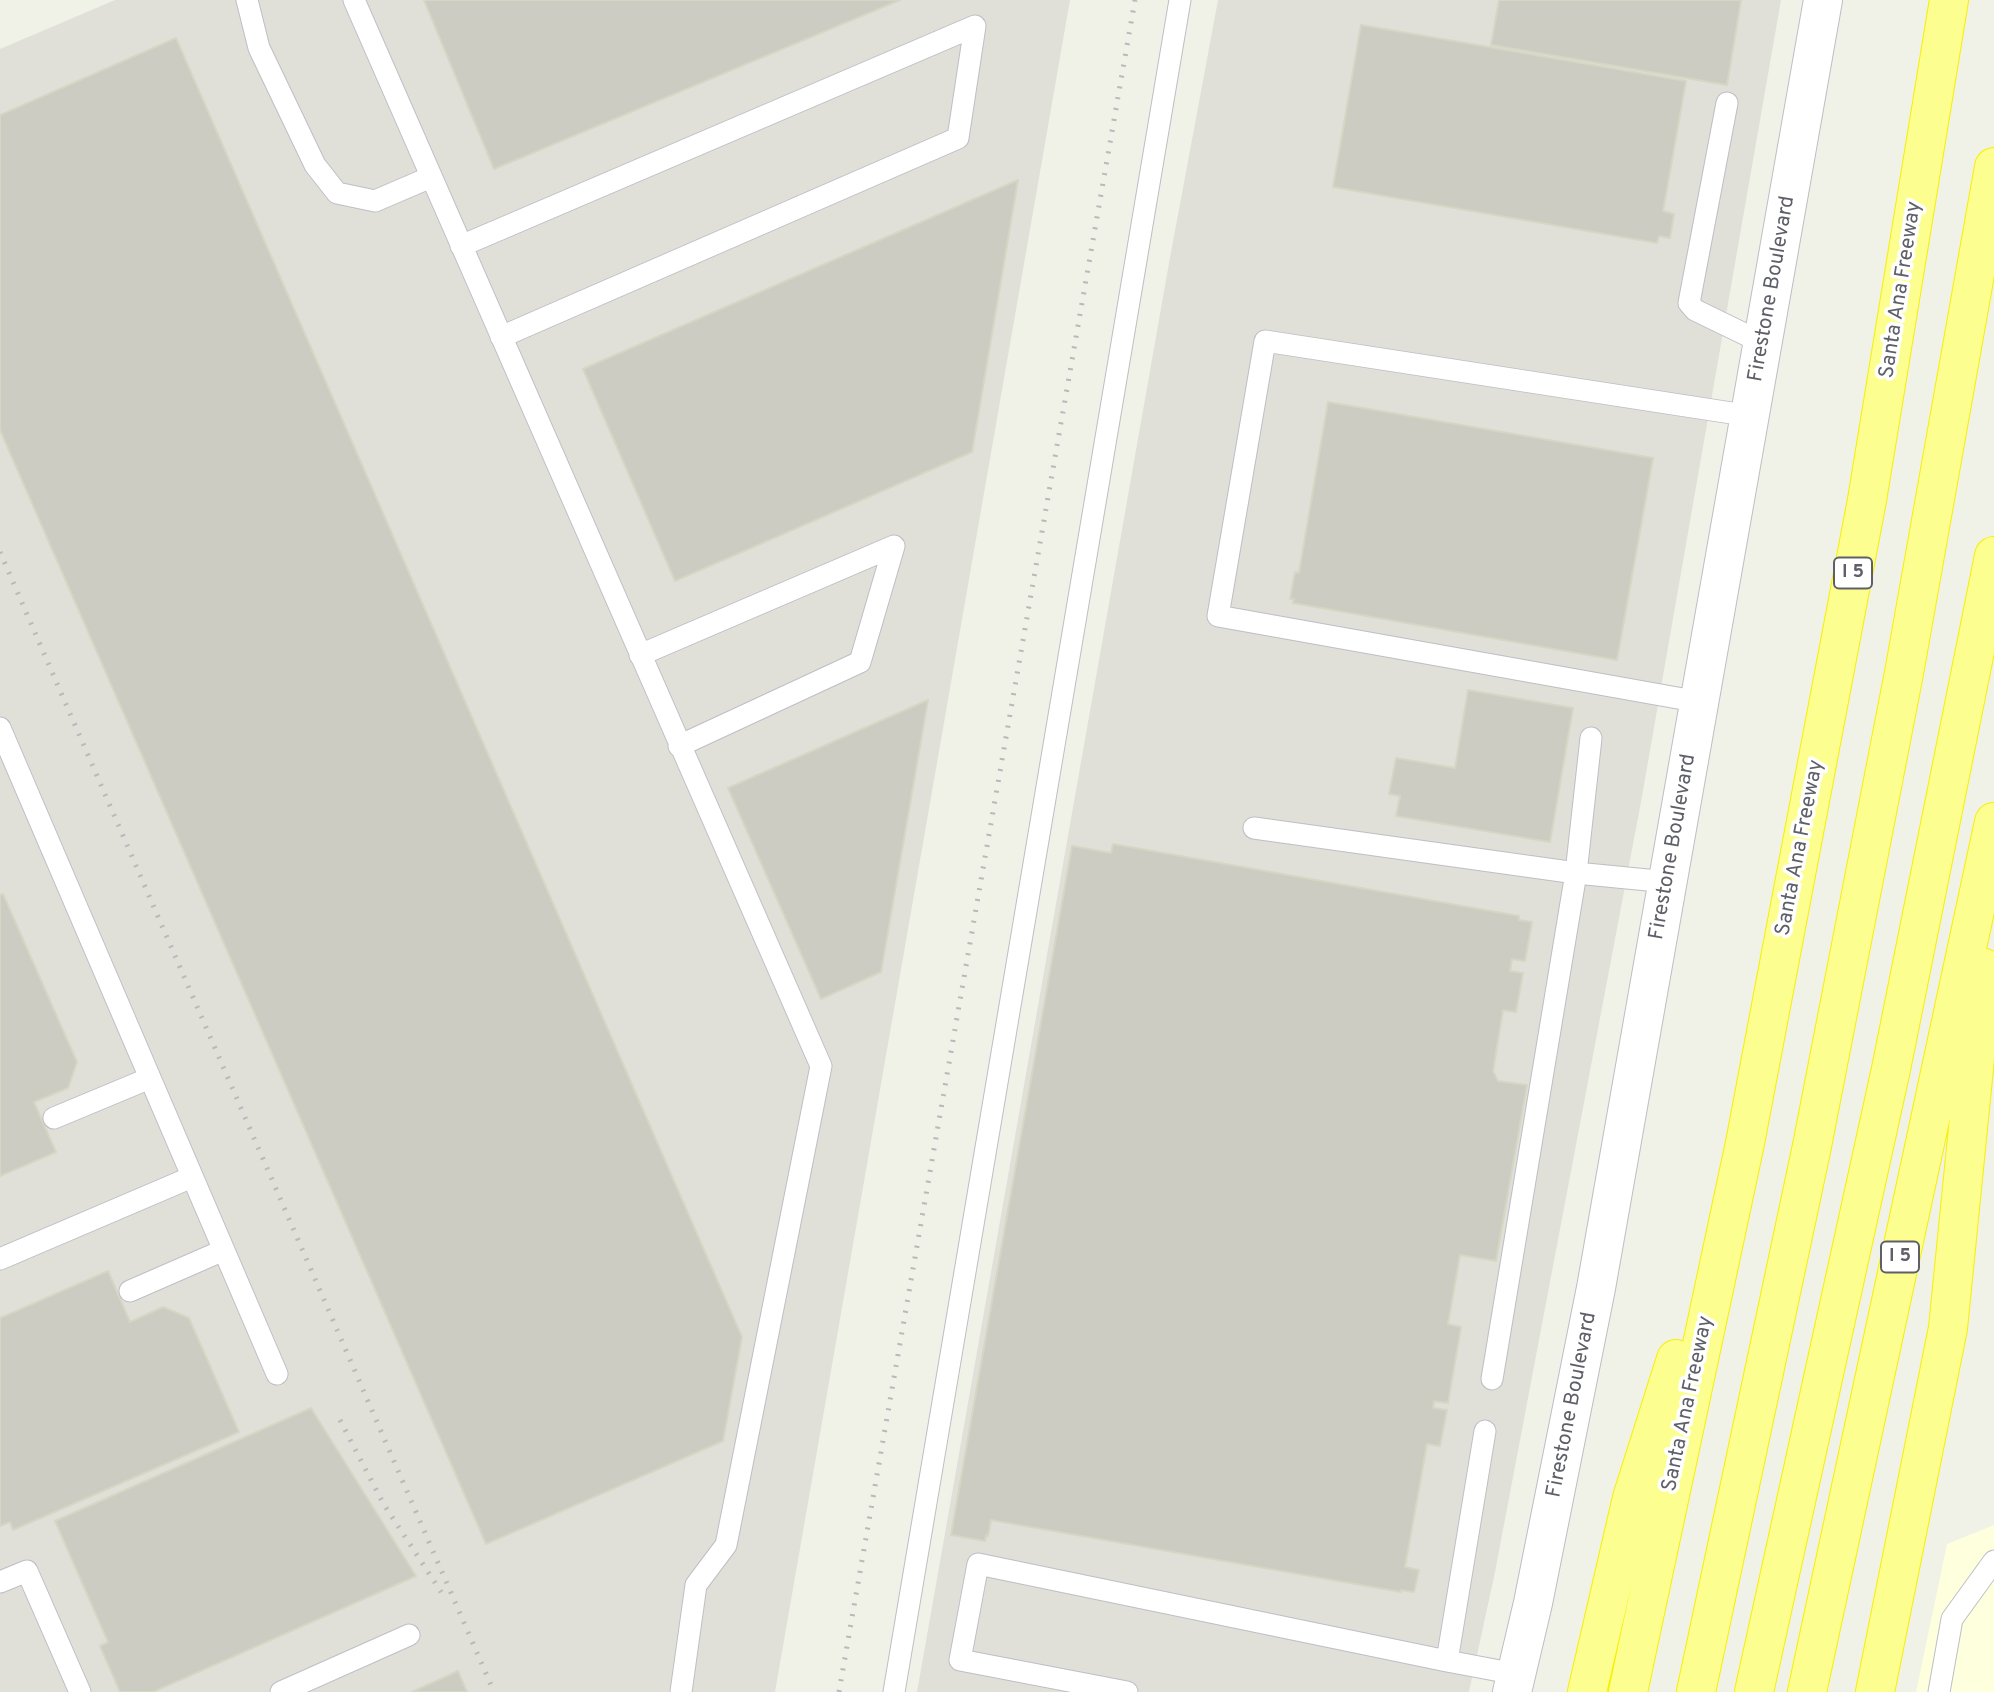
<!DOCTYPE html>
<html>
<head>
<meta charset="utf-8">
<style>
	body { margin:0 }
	canvas { display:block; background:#f0f1e7 }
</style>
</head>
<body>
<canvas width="1994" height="1692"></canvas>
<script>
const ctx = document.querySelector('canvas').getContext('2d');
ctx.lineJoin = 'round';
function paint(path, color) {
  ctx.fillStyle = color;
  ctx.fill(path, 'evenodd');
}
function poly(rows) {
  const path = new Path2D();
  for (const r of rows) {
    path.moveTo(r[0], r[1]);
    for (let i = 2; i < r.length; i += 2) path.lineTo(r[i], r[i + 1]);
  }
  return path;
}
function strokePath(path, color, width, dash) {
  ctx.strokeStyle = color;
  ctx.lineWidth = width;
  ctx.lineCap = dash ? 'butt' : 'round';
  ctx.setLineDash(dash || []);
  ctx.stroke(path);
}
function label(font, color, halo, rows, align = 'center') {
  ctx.font = font + ' Overpass,sans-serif';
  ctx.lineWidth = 7;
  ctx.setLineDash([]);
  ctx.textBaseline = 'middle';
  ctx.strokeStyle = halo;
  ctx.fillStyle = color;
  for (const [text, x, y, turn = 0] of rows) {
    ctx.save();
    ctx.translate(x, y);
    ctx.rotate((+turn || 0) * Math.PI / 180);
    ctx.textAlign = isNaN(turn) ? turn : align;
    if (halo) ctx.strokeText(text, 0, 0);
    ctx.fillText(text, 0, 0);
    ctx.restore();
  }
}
paint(poly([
	[1994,1525,1994,1692,1916,1692,1947,1544]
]), '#fdffdd');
paint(poly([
	[115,0,1070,0,775,1692,0,1692,0,49],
	[1218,0,1781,0,1641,802,1495,1572,1469,1692,917,1692,1169,263]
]), '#e0e0d9');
const building = poly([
	[424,0,900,0,494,169,424,0],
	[1499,0,1741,0,1727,85,1491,45,1499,0],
	[1361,25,1686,81,1663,211,1674,214,1670,238,1659,236,1657,243,1333,187,1361,25],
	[176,38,742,1337,723,1441,486,1544,0,430,0,115,176,38],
	[1018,180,972,452,675,581,583,369,1018,180],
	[1328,402,1653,458,1617,660,1293,603,1294,599,1290,599,1295,572,1299,573,1328,402],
	[1468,690,1573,708,1550,842,1396,816,1400,796,1389,794,1396,758,1455,768,1468,690],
	[928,700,881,972,821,999,728,788,928,700],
	[1113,844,1519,916,1519,920,1532,922,1525,961,1512,959,1510,971,1523,973,1516,1012,1503,1010,1493,1071,1498,1081,1527,1085,1496,1261,1460,1255,1448,1324,1461,1327,1448,1403,1434,1401,1433,1408,1447,1410,1440,1446,1427,1444,1405,1567,1419,1570,1414,1592,1401,1590,1401,1592,991,1520,988,1536,986,1535,985,1541,951,1535,1072,846,1111,853,1113,844],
	[3,894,77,1062,68,1088,34,1102,56,1152,0,1176,0,895,3,894],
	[108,1271,130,1322,163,1307,189,1318,239,1432,13,1530,10,1522,0,1526,0,1318,108,1271],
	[311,1408,416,1576,153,1692,120,1692,100,1646,108,1642,55,1521,311,1408],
	[458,1671,467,1692,412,1692,458,1671]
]);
paint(building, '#ccccc3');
strokePath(building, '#d6d6c4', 2);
const service = poly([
	[247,0,259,48,315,165,337,193,375,201,431,177],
	[354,0,821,1066,726,1545,696,1585,681,1692],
	[1727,103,1689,303,1695,310,1763,343],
	[461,246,975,26,958,138,501,337],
	[640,655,894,546,860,662,679,746],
	[1700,702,1218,616,1265,341,1751,416],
	[0,728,277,1374],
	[1254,828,1576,873,1668,882],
	[54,1118,150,1078],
	[0,1259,192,1177],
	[130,1291,224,1250],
	[1492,1379,1576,873,1591,738],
	[0,1582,27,1571,80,1692],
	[1447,1661,1516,1674],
	[281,1692,409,1635],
	[894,1692,1180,0],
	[1127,1692,960,1660,978,1564,1447,1661,1485,1431],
	[1939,1692,1952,1619,1994,1561]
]);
const tertiary = poly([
	[1512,1692,1533,1603,1596,1288,1823,0]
]);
const motorway = poly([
	[1587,1692,1632,1498,1676,1359],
	[1628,1692,1745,1143,1867,500,1949,0],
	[1696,1692,1812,1146,1904,673,1994,167],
	[1754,1692,1891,1069,1994,556],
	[1807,1692,1994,822],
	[1875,1692,1948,1328,1984,968]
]);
strokePath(service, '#bebec6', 23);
strokePath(tertiary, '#bebec6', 40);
strokePath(motorway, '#f7f000', 40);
strokePath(service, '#fff', 21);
strokePath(tertiary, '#fff', 38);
strokePath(motorway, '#fcff8f', 38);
strokePath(poly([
	[0,552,494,1692],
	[340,1420,383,1503,445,1598],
	[839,1692,1135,0]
]), '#b9b9bb', 5, [2, 9]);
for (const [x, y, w] of [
	[1853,573,38],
	[1900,1257,38]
]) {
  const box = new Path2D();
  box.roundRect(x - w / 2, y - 15.5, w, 31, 5);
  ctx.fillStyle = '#fff';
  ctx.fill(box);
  strokePath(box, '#5e5f68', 2);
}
label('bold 19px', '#5e5f68', null, [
	["I 5",1853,573],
	["I 5",1900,1257]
]);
label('21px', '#5e5f68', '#fff', [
	["Firestone Boulevard",1773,289,-80],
	["Santa Ana Freeway",1902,290,-81],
	["Firestone Boulevard",1674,847,-80],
	["Santa Ana Freeway",1801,848,-79],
	["Santa Ana Freeway",1689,1404,-78],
	["Firestone Boulevard",1573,1405,-79]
]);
</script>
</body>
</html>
